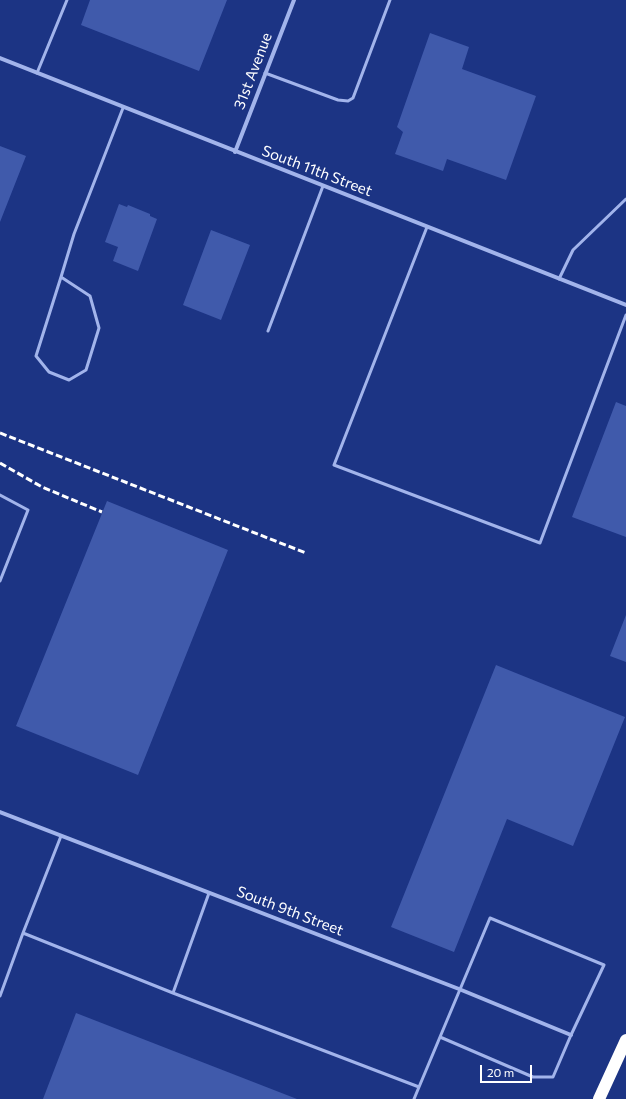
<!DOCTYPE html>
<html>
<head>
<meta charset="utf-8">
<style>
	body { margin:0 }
	#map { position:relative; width:626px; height:1099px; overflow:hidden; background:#1c3484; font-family:Commissioner,sans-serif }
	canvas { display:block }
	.scale { position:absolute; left:480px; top:1065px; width:52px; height:18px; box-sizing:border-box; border:2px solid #fff; border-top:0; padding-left:5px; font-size:12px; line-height:14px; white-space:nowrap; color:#fff; -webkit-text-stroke:3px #1c3484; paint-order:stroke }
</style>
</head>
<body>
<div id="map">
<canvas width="626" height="1099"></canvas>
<div class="scale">20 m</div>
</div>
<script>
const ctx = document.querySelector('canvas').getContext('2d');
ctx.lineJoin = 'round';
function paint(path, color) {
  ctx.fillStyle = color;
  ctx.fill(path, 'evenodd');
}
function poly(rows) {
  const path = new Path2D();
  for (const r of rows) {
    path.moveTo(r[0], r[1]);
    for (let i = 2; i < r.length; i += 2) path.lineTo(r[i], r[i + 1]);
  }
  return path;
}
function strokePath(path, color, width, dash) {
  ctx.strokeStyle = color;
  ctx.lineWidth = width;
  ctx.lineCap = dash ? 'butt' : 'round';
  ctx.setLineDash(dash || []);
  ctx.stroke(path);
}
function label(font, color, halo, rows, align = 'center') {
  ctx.font = font + ' Commissioner,sans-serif';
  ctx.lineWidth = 3;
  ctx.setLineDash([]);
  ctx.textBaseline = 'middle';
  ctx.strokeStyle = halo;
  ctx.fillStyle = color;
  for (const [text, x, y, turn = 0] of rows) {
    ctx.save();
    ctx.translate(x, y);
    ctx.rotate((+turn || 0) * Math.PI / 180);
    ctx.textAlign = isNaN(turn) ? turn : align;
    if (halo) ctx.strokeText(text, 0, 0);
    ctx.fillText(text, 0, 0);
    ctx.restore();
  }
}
paint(poly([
	[90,0,227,0,199,71,81,25],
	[430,33,469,47,462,69,536,96,506,180,447,159,443,171,395,154,403,132,397,127],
	[0,146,26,156,0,222],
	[119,204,127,207,128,205,150,214,150,216,157,219,138,271,113,261,118,247,105,242],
	[211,230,250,245,221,320,183,305],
	[616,402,626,406,626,537,572,517],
	[107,501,228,550,138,775,16,726],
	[626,615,626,662,610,656],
	[496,665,625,717,573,846,507,819,454,952,391,927],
	[76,1013,297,1099,43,1099]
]), '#405aab');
strokePath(poly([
	[37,73,67,0],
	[265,73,338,100,348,101,353,98,390,0],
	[427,227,334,465,540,543,626,315],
	[61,277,90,296,99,328,86,370,69,380,49,372,36,356,61,277,74,234,123,108],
	[559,279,573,250,626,199],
	[268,331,323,186],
	[0,495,28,510,0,581],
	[61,836,23,933,173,993],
	[209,893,173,993,419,1087,490,918,604,965,571,1035,553,1077,533,1077,440,1037],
	[0,996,23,933],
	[414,1099,419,1087]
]), '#a2b4eb', 3);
strokePath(poly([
	[0,58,626,305],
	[235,152,294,0],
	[0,812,459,989,571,1035]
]), '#a2b4eb', 4);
strokePath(poly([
	[599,1099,626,1040]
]), '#fff', 12);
strokePath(poly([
	[0,433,306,553],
	[0,463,42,487,102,512]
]), '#fff', 3, [7, 3]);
label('15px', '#fff', '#1c3484', [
	["31st Avenue",253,71,-69],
	["South 11th Street",317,171,21],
	["South 9th Street",290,911,21]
]);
</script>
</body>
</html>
